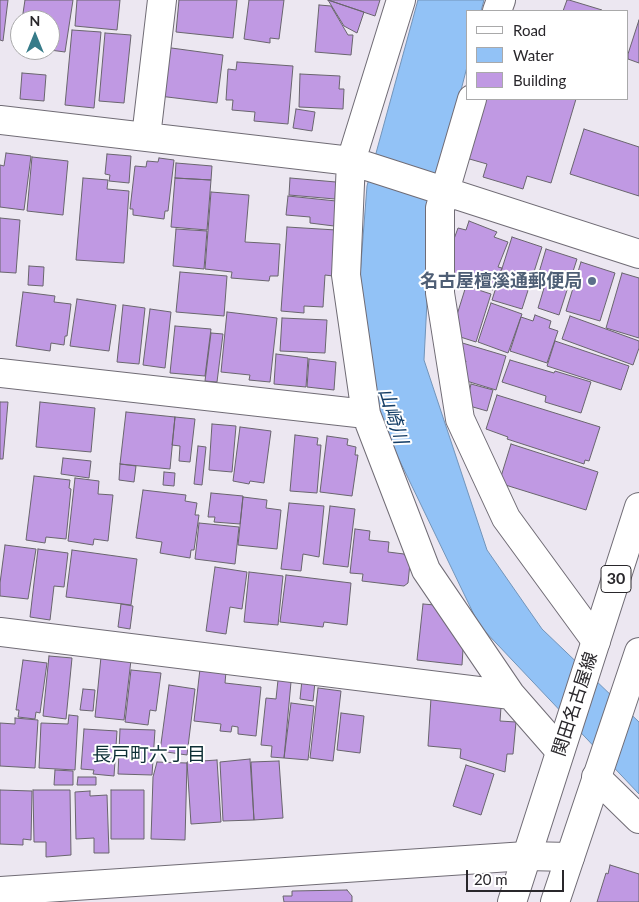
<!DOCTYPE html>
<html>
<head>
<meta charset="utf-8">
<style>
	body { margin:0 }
	#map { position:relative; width:639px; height:902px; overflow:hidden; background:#ece7f1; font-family:Lato,sans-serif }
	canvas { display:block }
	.legend { position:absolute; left:466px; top:10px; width:162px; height:90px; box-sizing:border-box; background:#fff; border:1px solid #a9a9aa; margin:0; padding:6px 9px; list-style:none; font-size:15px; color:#29272b }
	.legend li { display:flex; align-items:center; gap:10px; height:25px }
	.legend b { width:25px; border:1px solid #a9a9aa }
	.north { position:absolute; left:10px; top:10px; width:50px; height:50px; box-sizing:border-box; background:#fff; border:1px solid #a9a9aa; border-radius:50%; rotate:0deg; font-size:14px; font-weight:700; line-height:20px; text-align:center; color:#29272b }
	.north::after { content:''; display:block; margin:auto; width:18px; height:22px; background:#367b89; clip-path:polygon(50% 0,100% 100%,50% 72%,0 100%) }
	.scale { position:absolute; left:466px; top:870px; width:98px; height:22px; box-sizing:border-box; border:2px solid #29272b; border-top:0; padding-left:6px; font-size:15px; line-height:18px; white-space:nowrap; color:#29272b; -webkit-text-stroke:4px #fff; paint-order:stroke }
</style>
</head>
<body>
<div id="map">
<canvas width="639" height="902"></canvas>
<ul class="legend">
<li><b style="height:6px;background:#fff"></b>Road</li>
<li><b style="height:14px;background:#92c2f6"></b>Water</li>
<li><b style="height:14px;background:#c099e3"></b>Building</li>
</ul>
<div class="north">N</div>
<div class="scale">20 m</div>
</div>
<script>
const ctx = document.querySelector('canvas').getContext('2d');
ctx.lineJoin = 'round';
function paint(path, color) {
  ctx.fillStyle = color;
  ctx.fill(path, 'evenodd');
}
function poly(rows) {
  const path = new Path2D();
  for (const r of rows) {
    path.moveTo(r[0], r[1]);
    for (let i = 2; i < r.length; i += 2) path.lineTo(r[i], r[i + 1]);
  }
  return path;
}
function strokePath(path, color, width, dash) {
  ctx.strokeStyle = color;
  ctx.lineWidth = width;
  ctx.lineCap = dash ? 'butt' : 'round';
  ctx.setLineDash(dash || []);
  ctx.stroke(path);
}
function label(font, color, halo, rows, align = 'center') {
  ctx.font = font + ' Lato,"Noto Sans JP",sans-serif';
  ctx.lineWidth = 4;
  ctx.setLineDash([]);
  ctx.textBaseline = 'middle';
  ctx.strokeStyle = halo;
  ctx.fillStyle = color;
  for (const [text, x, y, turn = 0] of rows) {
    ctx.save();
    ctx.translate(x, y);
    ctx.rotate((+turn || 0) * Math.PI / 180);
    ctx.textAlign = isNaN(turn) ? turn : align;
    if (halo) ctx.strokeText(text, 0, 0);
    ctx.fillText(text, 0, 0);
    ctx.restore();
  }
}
const water = poly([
	[418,0,484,0,481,11,468,11,468,63,432,203,424,360,487,550,542,629,639,722,639,794,479,625,381,422,359,289,367,186,418,0]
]);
paint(water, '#92c2f6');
strokePath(water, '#7294b9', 1);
const building = poly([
	[0,0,8,0,3,41,0,40,0,0],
	[25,0,73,0,65,52,50,50,50,20,22,20,25,0],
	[77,0,120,0,117,30,75,26,77,0],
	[179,0,237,0,233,38,176,32,179,0],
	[249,0,284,0,279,39,270,38,270,43,244,39,249,0],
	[328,0,364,12,357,33,344,26,328,0],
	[328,0,380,0,375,16,328,0],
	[567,0,569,0,602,10,602,11,563,11,567,0],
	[319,5,331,6,348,35,353,35,351,55,315,52,319,5],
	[639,20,639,63,628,59,628,54,639,20],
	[72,30,101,32,94,108,65,105,72,30],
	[105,33,131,35,124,103,99,101,105,33],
	[164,47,223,55,217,103,159,96,164,47],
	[237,62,293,66,288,124,254,121,255,112,232,110,233,100,226,100,228,69,236,70,237,62],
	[22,73,46,75,44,101,20,99,22,73],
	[300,74,340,76,339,89,344,89,343,109,299,107,300,74],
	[484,99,576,99,551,183,527,176,523,189,483,177,487,164,466,158,484,99],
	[296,109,315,112,312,131,293,128,296,109],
	[584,129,639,147,639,196,570,174,584,129],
	[6,153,31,156,24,210,0,207,0,165,4,166,6,153],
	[107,154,131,156,129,183,109,181,110,175,105,174,107,154],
	[32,157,68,161,63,215,27,211,32,157],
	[159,158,174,160,168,211,165,211,164,219,133,215,133,209,130,209,135,166,146,167,147,161,158,162,159,158],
	[176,163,212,166,211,180,175,178,176,163],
	[83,178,108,180,107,189,129,191,124,263,76,260,83,178],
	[175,178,211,180,207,230,171,227,175,178],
	[290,178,336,182,335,199,289,195,290,178],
	[211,192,249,195,245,242,280,244,278,276,270,276,269,281,231,278,232,272,205,269,211,192],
	[288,196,336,201,334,226,310,223,310,217,286,215,288,196],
	[0,218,20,220,16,273,0,272,0,218],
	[469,221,497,232,494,237,508,242,498,267,502,268,493,290,450,274,446,261,458,228,466,230,469,221],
	[287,227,336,230,333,276,325,275,323,307,304,306,304,313,281,311,287,227],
	[176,229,207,231,204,269,173,266,176,229],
	[512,237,542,247,522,309,492,300,512,237],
	[546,249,577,259,559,315,538,308,544,288,535,286,546,249],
	[581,262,615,273,600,321,566,311,581,262],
	[29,266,44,267,43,286,28,285,29,266],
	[180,272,227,276,224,316,176,312,180,272],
	[622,273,639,278,639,338,606,328,622,273],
	[466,286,491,294,476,342,451,334,466,286],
	[23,292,55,296,54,302,71,304,67,336,65,336,64,345,51,343,50,351,16,346,23,292],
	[77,299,116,305,109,351,70,346,77,299],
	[491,303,522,314,508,353,478,342,491,303],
	[123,305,145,308,139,364,117,362,123,305],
	[150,309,171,312,165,368,143,365,150,309],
	[227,312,277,318,270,382,249,380,250,375,221,372,227,312],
	[535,315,551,321,549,328,558,331,547,363,510,351,521,317,533,321,535,315],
	[570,316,639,341,639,348,633,365,562,339,570,316],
	[282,318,327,320,325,353,280,351,282,318],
	[175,326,211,329,205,376,170,373,175,326],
	[211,333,223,334,217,382,205,381,211,333],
	[555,341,629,366,621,390,547,366,555,341],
	[459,342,506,356,496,390,460,379,466,361,454,358,459,342],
	[276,354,308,358,306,387,274,384,276,354],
	[309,359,336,362,334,390,307,387,309,359],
	[510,360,554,373,555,371,591,382,581,413,545,402,546,396,502,382,510,360],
	[471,384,493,390,487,411,466,405,471,384],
	[497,395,600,427,589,461,585,460,584,464,507,439,508,437,486,429,497,395],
	[0,402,8,402,3,459,0,459,0,402],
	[40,402,95,408,91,452,36,447,40,402],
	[126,412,175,417,170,469,120,464,126,412],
	[175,417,195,419,190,462,179,461,180,446,172,445,175,417],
	[212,424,236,426,232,472,209,470,212,424],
	[240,427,271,431,264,483,250,481,249,484,233,481,240,427],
	[295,435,318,438,317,445,321,445,317,493,290,491,295,435],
	[327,436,348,439,347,445,356,447,355,455,358,455,352,496,320,492,327,436],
	[511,444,598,472,586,510,499,483,511,444],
	[198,446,206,447,202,485,194,484,198,446],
	[63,458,91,461,89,478,61,474,63,458],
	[120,464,136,466,134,482,119,480,120,464],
	[164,472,175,473,174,486,163,485,164,472],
	[34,476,70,480,69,488,71,489,66,539,46,537,45,543,26,540,34,476],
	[75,478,99,481,98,494,113,495,108,541,94,539,93,545,68,541,75,478],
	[143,490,186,495,185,501,197,503,195,515,199,515,194,550,191,550,190,558,160,553,162,542,136,538,143,490],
	[211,493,243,496,240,524,214,522,215,517,208,517,211,493],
	[243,497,267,500,266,508,281,510,277,549,238,545,243,497],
	[289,503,324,506,319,557,303,554,301,571,281,569,289,503],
	[330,506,355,509,348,567,323,564,330,506],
	[199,523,239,527,235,564,195,559,199,523],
	[355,529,370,531,369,540,389,542,388,552,404,554,410,563,408,583,404,586,362,581,363,574,350,573,355,529],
	[5,545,36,549,28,599,0,596,0,583,5,545],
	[38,549,68,553,64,587,54,586,50,620,30,617,38,549],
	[72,550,137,559,131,605,66,597,72,550],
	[215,567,247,572,242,609,230,607,226,634,206,631,215,567],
	[249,572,283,576,278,625,244,622,249,572],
	[286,575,351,583,347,625,324,622,323,627,280,622,286,575],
	[121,604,133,606,130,629,118,627,121,604],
	[423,604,435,605,463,649,462,665,417,660,423,604],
	[49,656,72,658,66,719,43,716,49,656],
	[101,657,131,660,124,720,95,717,101,657],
	[23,660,47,663,40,713,36,712,35,719,18,717,19,710,16,710,23,660],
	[200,669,226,672,225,683,261,687,256,736,238,734,238,727,232,726,231,732,220,731,221,724,194,721,200,669],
	[131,670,161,673,156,711,150,710,148,725,125,722,131,670],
	[278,680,291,682,284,758,271,757,272,746,261,745,266,698,276,699,278,680],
	[302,680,315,682,313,701,300,699,302,680],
	[169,685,195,689,187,755,160,751,169,685],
	[318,688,341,691,333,761,310,758,318,688],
	[83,689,95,690,93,711,80,710,83,689],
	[431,698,477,698,476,705,501,707,500,721,516,722,513,754,507,754,505,772,460,758,461,749,428,746,431,698],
	[291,703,314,706,308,760,284,758,291,703],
	[341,713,364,716,360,753,337,750,341,713],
	[69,715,78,716,75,770,39,768,41,723,68,724,69,715],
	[15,718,38,720,35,768,0,766,0,723,15,724,15,718],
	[84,729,117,731,114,776,93,774,94,770,81,769,84,729],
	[120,729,155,730,152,775,118,774,120,729],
	[250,759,254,820,223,821,220,762,250,759],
	[217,760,221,822,191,824,187,762,217,760],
	[279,761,283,818,254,820,251,762,279,761],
	[157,762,187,763,185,840,151,839,153,777,157,762],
	[466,765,494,774,481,815,453,806,466,765],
	[55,770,73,771,73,785,54,785,55,770],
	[78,777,96,777,96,785,77,785,78,777],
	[0,790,32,791,31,840,23,839,23,845,0,844,0,790],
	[33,790,70,790,71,855,46,857,46,842,34,842,33,790],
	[111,790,144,790,144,839,111,839,111,790],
	[90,791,90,796,107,795,109,853,94,853,94,838,76,839,75,792,90,791],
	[610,865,639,874,639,902,597,902,606,873,608,874,610,865],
	[347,890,352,896,352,902,284,902,283,896,292,896,292,891,347,890]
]);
paint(building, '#c099e3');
strokePath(building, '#69656d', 1);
const minor = poly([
	[401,0,351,161,346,275,366,414,426,570,511,695,560,751],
	[497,11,501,0],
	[472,99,440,208,440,293,460,419,506,518,596,641],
	[0,120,351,161,639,254],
	[146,137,162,0],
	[0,373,366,414],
	[0,632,511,695],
	[596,777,639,819],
	[0,891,526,856,570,857]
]);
const major = poly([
	[512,902,639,507],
	[555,902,639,652]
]);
strokePath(minor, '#706c75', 30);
strokePath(major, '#706c75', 30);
strokePath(minor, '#fff', 28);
strokePath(major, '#fff', 28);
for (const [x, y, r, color] of [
	[592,281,5,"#5c6f8a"]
]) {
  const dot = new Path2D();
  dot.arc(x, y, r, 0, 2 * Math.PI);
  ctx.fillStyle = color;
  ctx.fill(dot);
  strokePath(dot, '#fff', 2);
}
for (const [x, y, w] of [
	[616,579,30]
]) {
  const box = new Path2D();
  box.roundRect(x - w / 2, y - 13.5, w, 27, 4);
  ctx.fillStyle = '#fff';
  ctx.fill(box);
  strokePath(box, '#29272b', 1);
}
label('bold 16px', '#29272b', null, [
	["30",616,579]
]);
label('bold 18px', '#4e5e75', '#fff', [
	["名古屋檀溪通郵便局",582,281]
], 'right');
label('18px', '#29272b', '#fff', [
	["関田名古屋線",575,704,-72]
]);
label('italic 19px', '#133d66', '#fff', [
	["山崎川",393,416,73]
]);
label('19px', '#0d2f35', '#fff', [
	["長戸町六丁目",149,755]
]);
</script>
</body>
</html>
